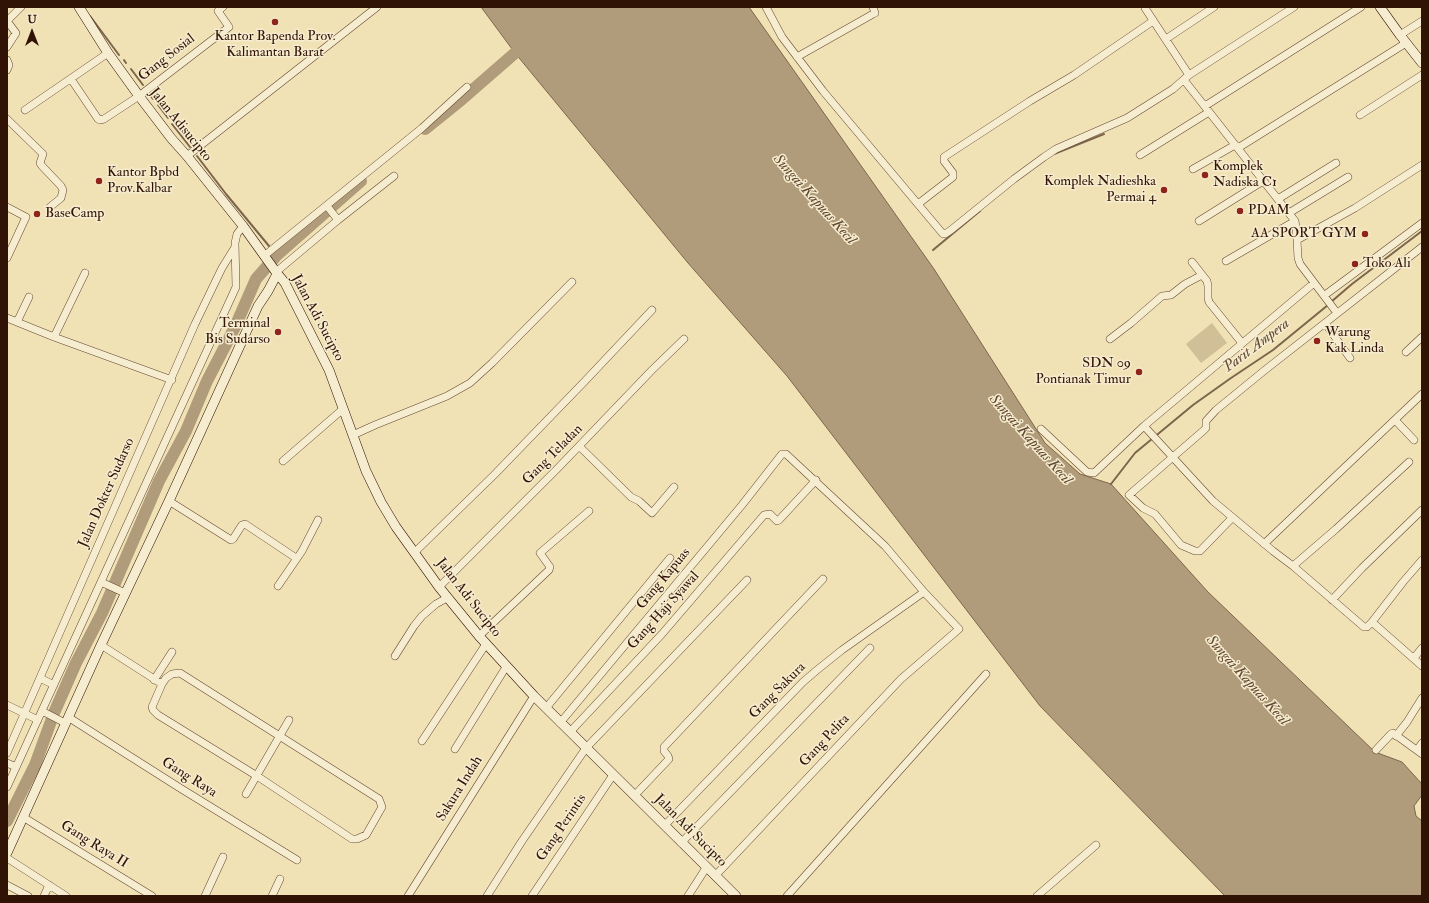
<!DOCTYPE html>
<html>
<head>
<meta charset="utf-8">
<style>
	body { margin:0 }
	#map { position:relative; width:1429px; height:903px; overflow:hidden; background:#f1e2b5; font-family:"IM FELL Double Pica",serif }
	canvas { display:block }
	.frame { position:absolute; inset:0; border:8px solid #311306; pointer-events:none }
	.north { position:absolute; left:12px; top:12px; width:40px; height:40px; -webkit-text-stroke:3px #f6eccf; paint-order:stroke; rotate:0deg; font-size:11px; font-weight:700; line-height:16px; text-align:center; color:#311306 }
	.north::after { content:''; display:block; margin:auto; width:14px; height:18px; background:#311306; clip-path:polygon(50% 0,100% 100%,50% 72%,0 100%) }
</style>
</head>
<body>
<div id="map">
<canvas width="1429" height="903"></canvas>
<div class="frame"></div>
<div class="north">U</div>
</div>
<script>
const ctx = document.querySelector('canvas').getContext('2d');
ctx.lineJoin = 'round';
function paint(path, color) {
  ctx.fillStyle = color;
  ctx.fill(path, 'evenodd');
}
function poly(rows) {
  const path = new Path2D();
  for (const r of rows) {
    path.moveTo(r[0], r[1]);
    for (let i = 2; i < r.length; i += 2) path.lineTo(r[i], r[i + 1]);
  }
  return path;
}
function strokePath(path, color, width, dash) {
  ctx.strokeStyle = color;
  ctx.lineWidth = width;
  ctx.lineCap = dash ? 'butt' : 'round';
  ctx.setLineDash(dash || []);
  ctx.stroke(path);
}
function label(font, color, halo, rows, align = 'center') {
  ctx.font = font + ' "IM FELL Double Pica",serif';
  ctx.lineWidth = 3;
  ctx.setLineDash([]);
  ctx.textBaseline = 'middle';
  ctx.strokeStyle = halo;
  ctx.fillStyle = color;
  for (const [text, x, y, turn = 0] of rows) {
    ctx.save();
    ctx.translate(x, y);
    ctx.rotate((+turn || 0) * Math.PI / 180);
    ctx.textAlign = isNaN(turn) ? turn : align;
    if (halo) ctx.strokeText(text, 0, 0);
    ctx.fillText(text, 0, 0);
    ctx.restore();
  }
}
paint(poly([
	[1212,323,1227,343,1201,363,1186,344]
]), '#d0bf97');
const water = poly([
	[481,7,749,7,934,269,1045,443,1080,474,1111,484,1208,592,1375,752,1402,762,1422,784,1422,795,1414,806,1416,816,1422,821,1422,896,1225,896,1040,706,787,376,688,263,515,53,481,7]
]);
paint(water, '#b09c7a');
strokePath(water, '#7d654c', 1);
strokePath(poly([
	[90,16,119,55],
	[124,60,126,63],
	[131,69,143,85],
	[150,95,153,99],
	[158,105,168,118],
	[172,124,190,147],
	[1054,154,1104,134],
	[197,156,226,194,269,246],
	[933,250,980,211],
	[276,254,277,255],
	[1331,302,1352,284,1422,231],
	[1111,484,1135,453,1193,405,1231,378,1273,350,1328,305]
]), '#7d654c', 2);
strokePath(poly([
	[425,129,461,100,515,53],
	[7,821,35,765,54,713,76,663,102,613,159,481,186,431,207,381,235,327,256,279,277,255,361,181]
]), '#b09c7a', 12);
const street = poly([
	[766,7,782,37,823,91,943,234,945,234,951,230,1014,179,1044,157,1056,149,1127,118,1173,89,1189,75],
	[1145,7,1145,8,1189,75,1294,7],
	[7,21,21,7],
	[1400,35,1422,21],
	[1166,39,1214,7],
	[7,47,16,33,7,21],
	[797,57,873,14,875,13,873,7],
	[7,60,9,65,7,70],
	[71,79,98,119,100,120,104,119,139,96,229,27,218,11,223,7],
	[1184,80,1295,221,1296,227,1297,240,1355,208,1422,165],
	[1205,106,1361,7],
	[25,110,108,53],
	[1360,115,1422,75],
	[7,119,43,154,40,163,42,166,61,186,63,190,61,198,50,207],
	[1238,148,1406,43],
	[1140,155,1209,112],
	[187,156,377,7],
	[1193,169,1235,145],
	[1278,199,1336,163],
	[918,204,953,177,953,173,944,161,944,157,1030,101,1074,75,1153,21],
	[327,206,338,220],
	[7,207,26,217,7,258],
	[1289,213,1348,177],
	[1199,221,1263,181],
	[1297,240,1298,258,1300,264,1337,313],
	[264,256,422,128,467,87],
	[1226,261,1295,221],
	[1192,262,1207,281,1208,286,1208,298,1209,302,1242,343],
	[276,272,338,220,394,176],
	[1325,295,1422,223],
	[7,318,54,337,172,380],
	[17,322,29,297],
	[1325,323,1350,358],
	[54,337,85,273],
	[1110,339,1131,323,1162,296,1171,295,1185,284,1202,275],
	[1406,352,1422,337],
	[1395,420,1414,440],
	[1144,426,1213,501,1273,551,1293,566,1364,627,1367,627,1372,622,1403,582,1422,560],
	[1041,429,1087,472,1094,473,1144,426,1314,283],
	[353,435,375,425,447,396,470,383,492,363,572,282],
	[579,446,631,497,639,501,652,513,674,487],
	[283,461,343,409],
	[169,501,231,540,233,539,242,525,245,524,296,558],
	[1232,518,1200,551,1195,551,1181,545,1155,514,1143,508,1129,495,1203,431,1206,428,1206,421,1216,410,1265,370,1422,247],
	[1264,544,1422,394],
	[415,552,495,474,585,381,652,310],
	[1293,566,1336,529,1409,462],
	[101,582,125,593],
	[278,586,302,551,318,520],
	[439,587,558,468,652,370,684,339],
	[1332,600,1362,568,1422,510],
	[1372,622,1422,666],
	[479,636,549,570,550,567,540,553,589,511],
	[101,645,162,684,166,678,172,674,180,673,379,799,382,807,366,835,357,839,352,839,257,776,158,715,153,710,152,707,162,684],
	[395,656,414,626,422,616,436,604,447,598],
	[1414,658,1422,648],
	[40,678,54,685],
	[154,680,172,652],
	[7,705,38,720],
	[546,708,670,558],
	[42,711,65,723],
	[68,717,180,788,297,860],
	[560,723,742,505,782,454,786,454,885,546,924,592,959,629,901,679,715,876],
	[570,732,662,634,764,515,770,514,777,521,779,520,816,480],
	[1396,736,1407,722,1422,698],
	[422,741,486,644],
	[455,749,506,667],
	[1376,750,1391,734,1393,733,1422,754],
	[1417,750,1422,743],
	[7,753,195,324,222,268,235,247],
	[7,763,16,767],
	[7,787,236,287,235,243,237,234,243,226],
	[246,794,289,720],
	[635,795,669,759,668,756,664,751,664,747,823,579],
	[23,817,152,896],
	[665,825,803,682,817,670,842,650,924,592],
	[681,843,870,648],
	[7,858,66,896],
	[7,885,28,896],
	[44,896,49,885],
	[205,896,223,857],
	[272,896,280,879],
	[408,896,534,696],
	[487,896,522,841,586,748,747,580],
	[532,896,613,775],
	[688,896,706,868],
	[787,896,986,674],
	[1037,896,1096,845]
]);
const secondary = poly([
	[79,7,108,53,139,96,171,138,187,156,243,226,276,272,285,283,329,370,366,471,381,502,396,527,439,587,479,636,534,696,736,896],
	[1380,7,1400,35,1422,63],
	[7,853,101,645,169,501,258,306,268,291,277,274]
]);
strokePath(street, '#614732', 8);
strokePath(secondary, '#311306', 10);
strokePath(street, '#f6eccf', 7);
strokePath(secondary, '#f6eccf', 9);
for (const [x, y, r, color] of [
	[275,22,4,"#8f2418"],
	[1205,175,4,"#8f2418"],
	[99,181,4,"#8f2418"],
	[1164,190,4,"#8f2418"],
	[1240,211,4,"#8f2418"],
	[37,214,4,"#8f2418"],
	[1365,234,4,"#8f2418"],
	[1355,264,4,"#8f2418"],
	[278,332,4,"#8f2418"],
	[1317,341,4,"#8f2418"],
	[1139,372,4,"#8f2418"]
]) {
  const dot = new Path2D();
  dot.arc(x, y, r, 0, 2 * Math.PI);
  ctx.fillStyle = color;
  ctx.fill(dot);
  strokePath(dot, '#f6eccf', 1.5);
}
label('14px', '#311306', '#f6eccf', [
	["Kantor Bapenda Prov.",275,37,"center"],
	["Kalimantan Barat",275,53,"center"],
	["Komplek",1213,167],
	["Nadiska C1",1213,183],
	["Kantor Bpbd",107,173],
	["Prov.Kalbar",107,189],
	["Komplek Nadieshka",1156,182,"right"],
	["Permai 4",1156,198,"right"],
	["PDAM",1248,211],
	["BaseCamp",45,214],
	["AA SPORT GYM",1357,234,"right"],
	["Toko Ali",1363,264],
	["Terminal",270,324,"right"],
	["Bis Sudarso",270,340,"right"],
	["Warung",1325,333],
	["Kak Linda",1325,349],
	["SDN 09",1131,364,"right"],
	["Pontianak Timur",1131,380,"right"]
], 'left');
label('14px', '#311306', '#f6eccf', [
	["Gang Sosial",167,58,-38],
	["Jalan Adisucipto",180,125,51],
	["Jalan Adi Sucipto",317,318,62],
	["Gang Teladan",553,455,-45],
	["Jalan Dokter Sudarso",107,493,-66],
	["Gang Kapuas",664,579,-50],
	["Jalan Adi Sucipto",468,598,52],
	["Gang Haji Syawal",664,611,-48],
	["Gang Sakura",778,691,-45],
	["Gang Pelita",825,741,-47],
	["Gang Raya",189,778,32],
	["Sakura Indah",460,789,-58],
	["Gang Perintis",562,828,-56],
	["Jalan Adi Sucipto",690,831,45],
	["Gang Raya II",94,845,32]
]);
label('italic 15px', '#644a34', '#f6eccf', [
	["Sungai Kapuas Kecil",814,200,48],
	["Parit Ampera",1257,346,-37],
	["Sungai Kapuas Kecil",1030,440,48],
	["Sungai Kapuas Kecil",1247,681,48]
]);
</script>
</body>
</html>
